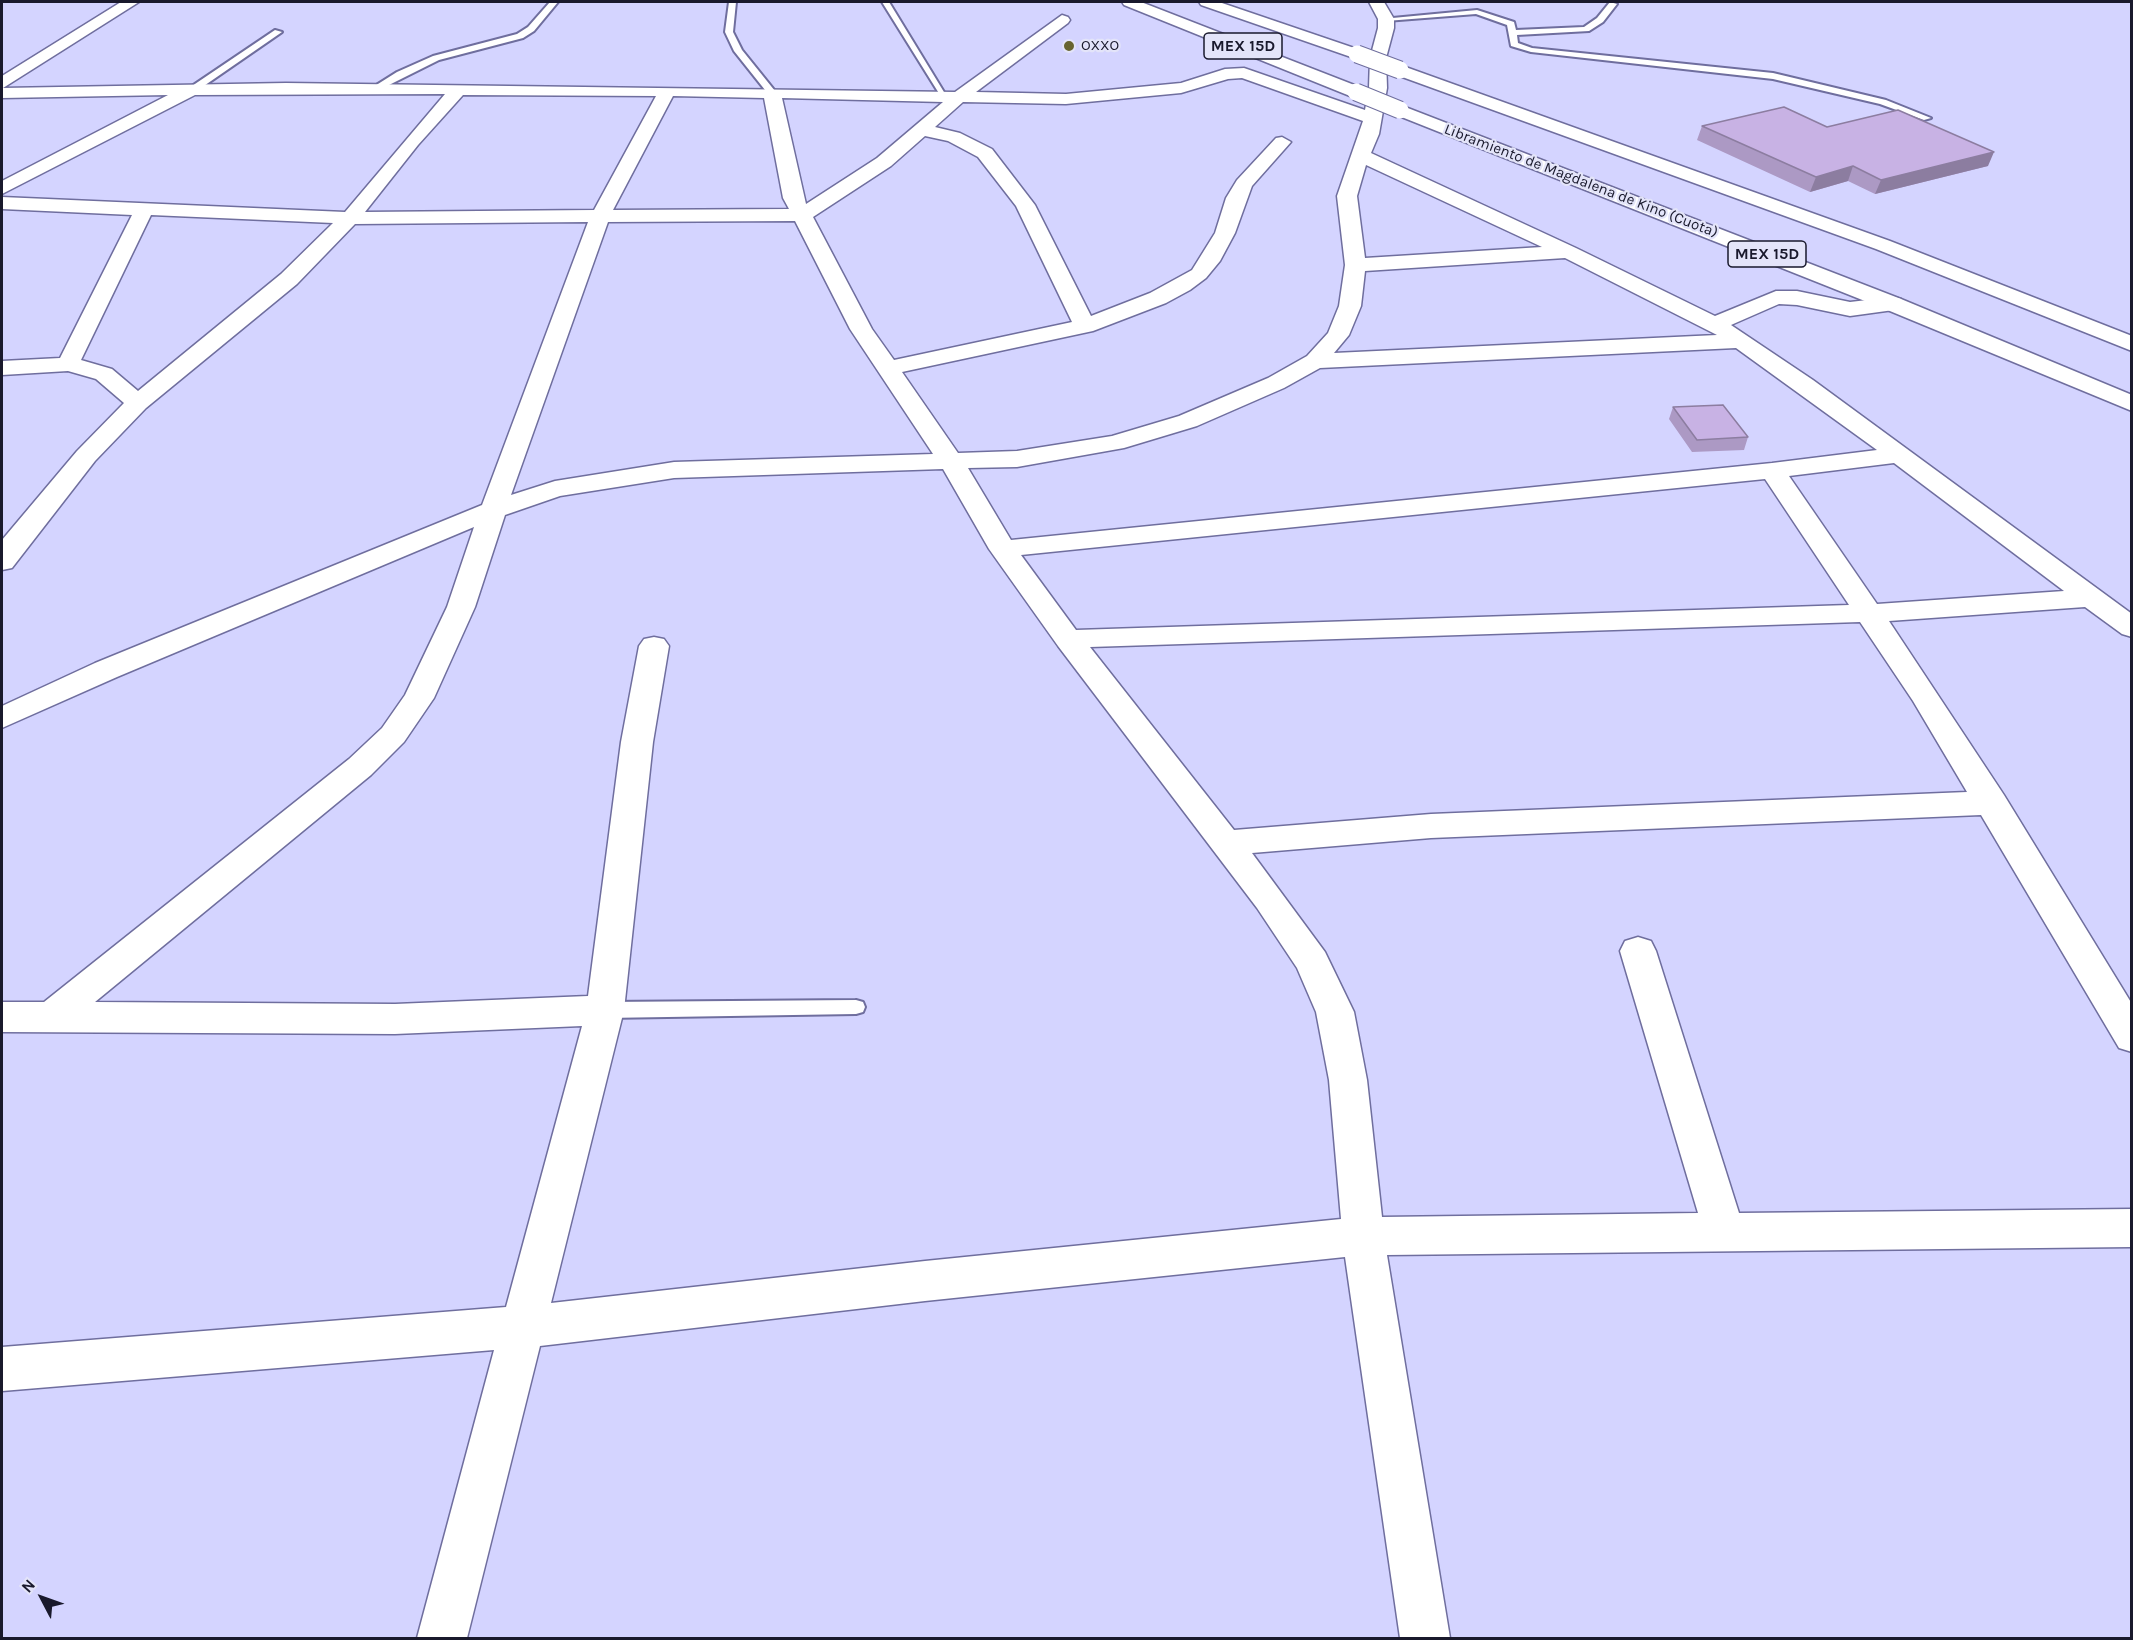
<!DOCTYPE html>
<html>
<head>
<meta charset="utf-8">
<style>
	body { margin:0 }
	#map { position:relative; width:2133px; height:1640px; overflow:hidden; background:#d4d4ff; font-family:Karla,sans-serif }
	canvas { display:block }
	.frame { position:absolute; inset:0; border:3px solid #19192c; pointer-events:none }
	.north { position:absolute; left:12px; top:1568px; width:60px; height:60px; -webkit-text-stroke:4px #e3e4f9; paint-order:stroke; rotate:311deg; font-size:16px; font-weight:700; line-height:24px; text-align:center; color:#19192c }
	.north::after { content:''; display:block; margin:auto; width:21px; height:27px; background:#19192c; clip-path:polygon(50% 0,100% 100%,50% 72%,0 100%) }
</style>
</head>
<body>
<div id="map">
<canvas width="2133" height="1640"></canvas>
<div class="frame"></div>
<div class="north">N</div>
</div>
<script>
const ctx = document.querySelector('canvas').getContext('2d');
ctx.lineJoin = 'round';
function poly(rows) {
  const path = new Path2D();
  for (const r of rows) {
    path.moveTo(r[0], r[1]);
    for (let i = 2; i < r.length; i += 2) path.lineTo(r[i], r[i + 1]);
  }
  return path;
}
function strokePath(path, color, width, dash) {
  ctx.strokeStyle = color;
  ctx.lineWidth = width;
  ctx.lineCap = dash ? 'butt' : 'round';
  ctx.setLineDash(dash || []);
  ctx.stroke(path);
}
function paint(path, color) {
  ctx.fillStyle = color;
  ctx.fill(path, 'evenodd');
}
function label(font, color, halo, rows, align = 'center') {
  ctx.font = font + ' Karla,sans-serif';
  ctx.lineWidth = 4.5;
  ctx.setLineDash([]);
  ctx.textBaseline = 'middle';
  ctx.strokeStyle = halo;
  ctx.fillStyle = color;
  for (const [text, x, y, turn = 0] of rows) {
    ctx.save();
    ctx.translate(x, y);
    ctx.rotate((+turn || 0) * Math.PI / 180);
    ctx.textAlign = isNaN(turn) ? turn : align;
    if (halo) ctx.strokeText(text, 0, 0);
    ctx.fillText(text, 0, 0);
    ctx.restore();
  }
}
const lane = poly([
	[550,2,558,2,534,31,523,38,439,60,377,91,370,89,397,72,433,56,517,34,528,27,550,2],
	[729,2,736,2,733,32,742,50,775,91,775,95,769,95,734,51,725,32,729,2],
	[882,2,889,2,947,97,940,95,882,2],
	[1610,2,1617,4,1603,22,1589,31,1517,35,1518,43,1532,48,1773,73,1886,100,1931,118,1924,120,1880,104,1773,79,1531,52,1511,46,1507,25,1476,14,1386,21,1382,19,1477,10,1514,22,1516,30,1584,27,1597,18,1610,2],
	[275,30,282,32,198,90,192,90,192,86,275,30],
	[856,1000,863,1002,865,1007,863,1012,856,1014,605,1018,598,1015,596,1010,598,1005,605,1002,856,1000]
]);
const street = poly([
	[121,2,139,2,3,88,286,83,955,92,1062,15,1068,17,1070,20,1068,23,976,92,1066,94,1181,83,1225,69,1244,68,1365,110,1369,88,1370,58,1378,28,1378,19,1369,2,1384,2,1394,19,1394,28,1386,58,1387,88,1379,134,1371,153,1576,248,1715,316,1776,291,1797,291,1850,302,1893,297,1901,299,1904,304,1901,309,1850,316,1797,305,1779,304,1731,325,1813,380,2132,614,2132,637,2122,634,2085,607,1889,621,2004,795,2132,1004,2132,1052,2119,1048,1981,815,1431,838,1252,853,1325,952,1354,1012,1367,1080,1382,1217,1698,1213,1620,951,1625,941,1638,937,1651,941,1656,951,1739,1213,2132,1209,2132,1247,1387,1255,1450,1638,1400,1638,1345,1257,925,1301,540,1346,467,1638,417,1638,494,1350,2,1391,2,1347,506,1307,582,1026,395,1034,2,1032,2,1002,44,1002,349,759,382,728,405,695,447,607,474,527,117,677,2,728,2,706,95,663,482,505,588,222,355,224,297,284,146,408,95,461,12,568,2,570,2,540,77,451,124,403,96,379,68,371,2,375,2,361,60,358,132,215,2,209,2,197,345,212,445,94,195,95,2,194,2,181,168,95,2,98,2,76,121,2],
	[1242,78,1363,121,1337,196,1345,265,1339,306,1328,333,1307,356,1268,378,1179,416,1112,436,1017,451,958,453,902,372,1093,331,1166,303,1190,290,1206,278,1220,261,1235,233,1252,186,1291,142,1282,137,1276,138,1237,180,1226,198,1215,233,1192,270,1150,293,1091,316,1035,205,992,149,960,133,935,127,963,102,1066,104,1181,93,1228,79,1242,78],
	[463,95,656,96,594,210,365,212,418,145,463,95],
	[673,96,764,98,783,198,789,209,613,210,673,96],
	[782,98,943,102,877,158,806,204,782,98],
	[925,136,948,141,978,157,1016,206,1072,322,894,360,872,329,813,217,891,166,925,136],
	[1366,165,1542,247,1365,258,1357,196,1366,165],
	[151,215,333,223,281,274,138,391,112,369,81,360,151,215],
	[795,221,850,329,933,454,674,462,555,481,511,495,608,222,795,221],
	[1565,258,1717,335,1334,353,1349,335,1361,306,1365,271,1565,258],
	[1736,348,1877,450,1772,463,1011,540,968,468,1017,467,1124,448,1197,426,1284,388,1320,368,1736,348],
	[1894,463,2064,591,1877,604,1789,476,1894,463],
	[943,469,989,549,1058,646,1257,908,1297,968,1316,1012,1329,1080,1341,1219,925,1261,551,1303,624,1010,653,742,669,646,664,639,654,637,644,639,639,646,621,742,588,996,395,1004,95,1002,371,775,404,742,434,698,475,607,505,515,560,496,674,478,943,469],
	[1765,479,1849,605,1076,630,1021,555,1765,479],
	[1860,622,1913,701,1967,792,1431,814,1234,830,1090,647,1860,622]
]);
const highway = poly([
	[1122,2,1141,2,1362,88,1365,92,1356,97,1350,96,1124,5,1122,2],
	[1199,2,1219,2,1363,51,1365,54,1357,59,1351,57,1201,5,1199,2],
	[1400,65,1890,241,2132,336,2132,351,1876,249,1394,74,1392,70,1394,66,1400,65],
	[1400,105,1901,299,2132,395,2132,411,1885,309,1394,114,1391,110,1400,105]
]);
strokePath(lane, '#6f6e9e', 4);
strokePath(street, '#6f6e9e', 3);
strokePath(highway, '#6f6e9e', 3);
paint(lane, '#fff');
paint(street, '#fff');
paint(highway, '#fff');
const highwayBridge = poly([
	[1357,54,1400,70],
	[1356,92,1400,110]
]);
strokePath(highwayBridge, '#6f6e9e', 19, []);
strokePath(highwayBridge, '#fff', 17);
paint(poly([
	[1702,126,1988,166,1875,194,1848,181,1810,192,1697,140],
	[1673,407,1748,437,1744,450,1692,452,1669,419]
]), '#ac99c4');
paint(poly([
	[1994,152,1988,166,1875,194,1881,180],
	[1853,166,1848,181,1810,192,1816,177]
]), '#8c7da0');
const building = poly([
	[1784,107,1827,127,1898,110,1994,152,1881,180,1853,166,1816,177,1702,126,1784,107],
	[1723,405,1748,437,1697,440,1673,407,1723,405]
]);
paint(building, '#c8b2e4');
strokePath(building, '#8c7da0', 1.5);
for (const [x, y, r, color] of [
	[1069,46,6,"#676330"]
]) {
  const dot = new Path2D();
  dot.arc(x, y, r, 0, 2 * Math.PI);
  ctx.fillStyle = color;
  ctx.fill(dot);
  strokePath(dot, '#e3e4f9', 2);
}
label('15px', '#19192c', '#e3e4f9', [
	["OXXO",1081,46]
], 'left');
label('15px', '#19192c', '#e3e4f9', [
	["Libramiento de Magdalena de Kino (Cuota)",1581,181,21]
]);
for (const [x, y, w] of [
	[1243,46,78],
	[1767,254,78]
]) {
  const box = new Path2D();
  box.roundRect(x - w / 2, y - 13, w, 26, 4.5);
  ctx.fillStyle = '#e3e4f9';
  ctx.fill(box);
  strokePath(box, '#19192c', 1.5);
}
label('bold 16px', '#19192c', null, [
	["MEX 15D",1243,46],
	["MEX 15D",1767,254]
]);
</script>
</body>
</html>
